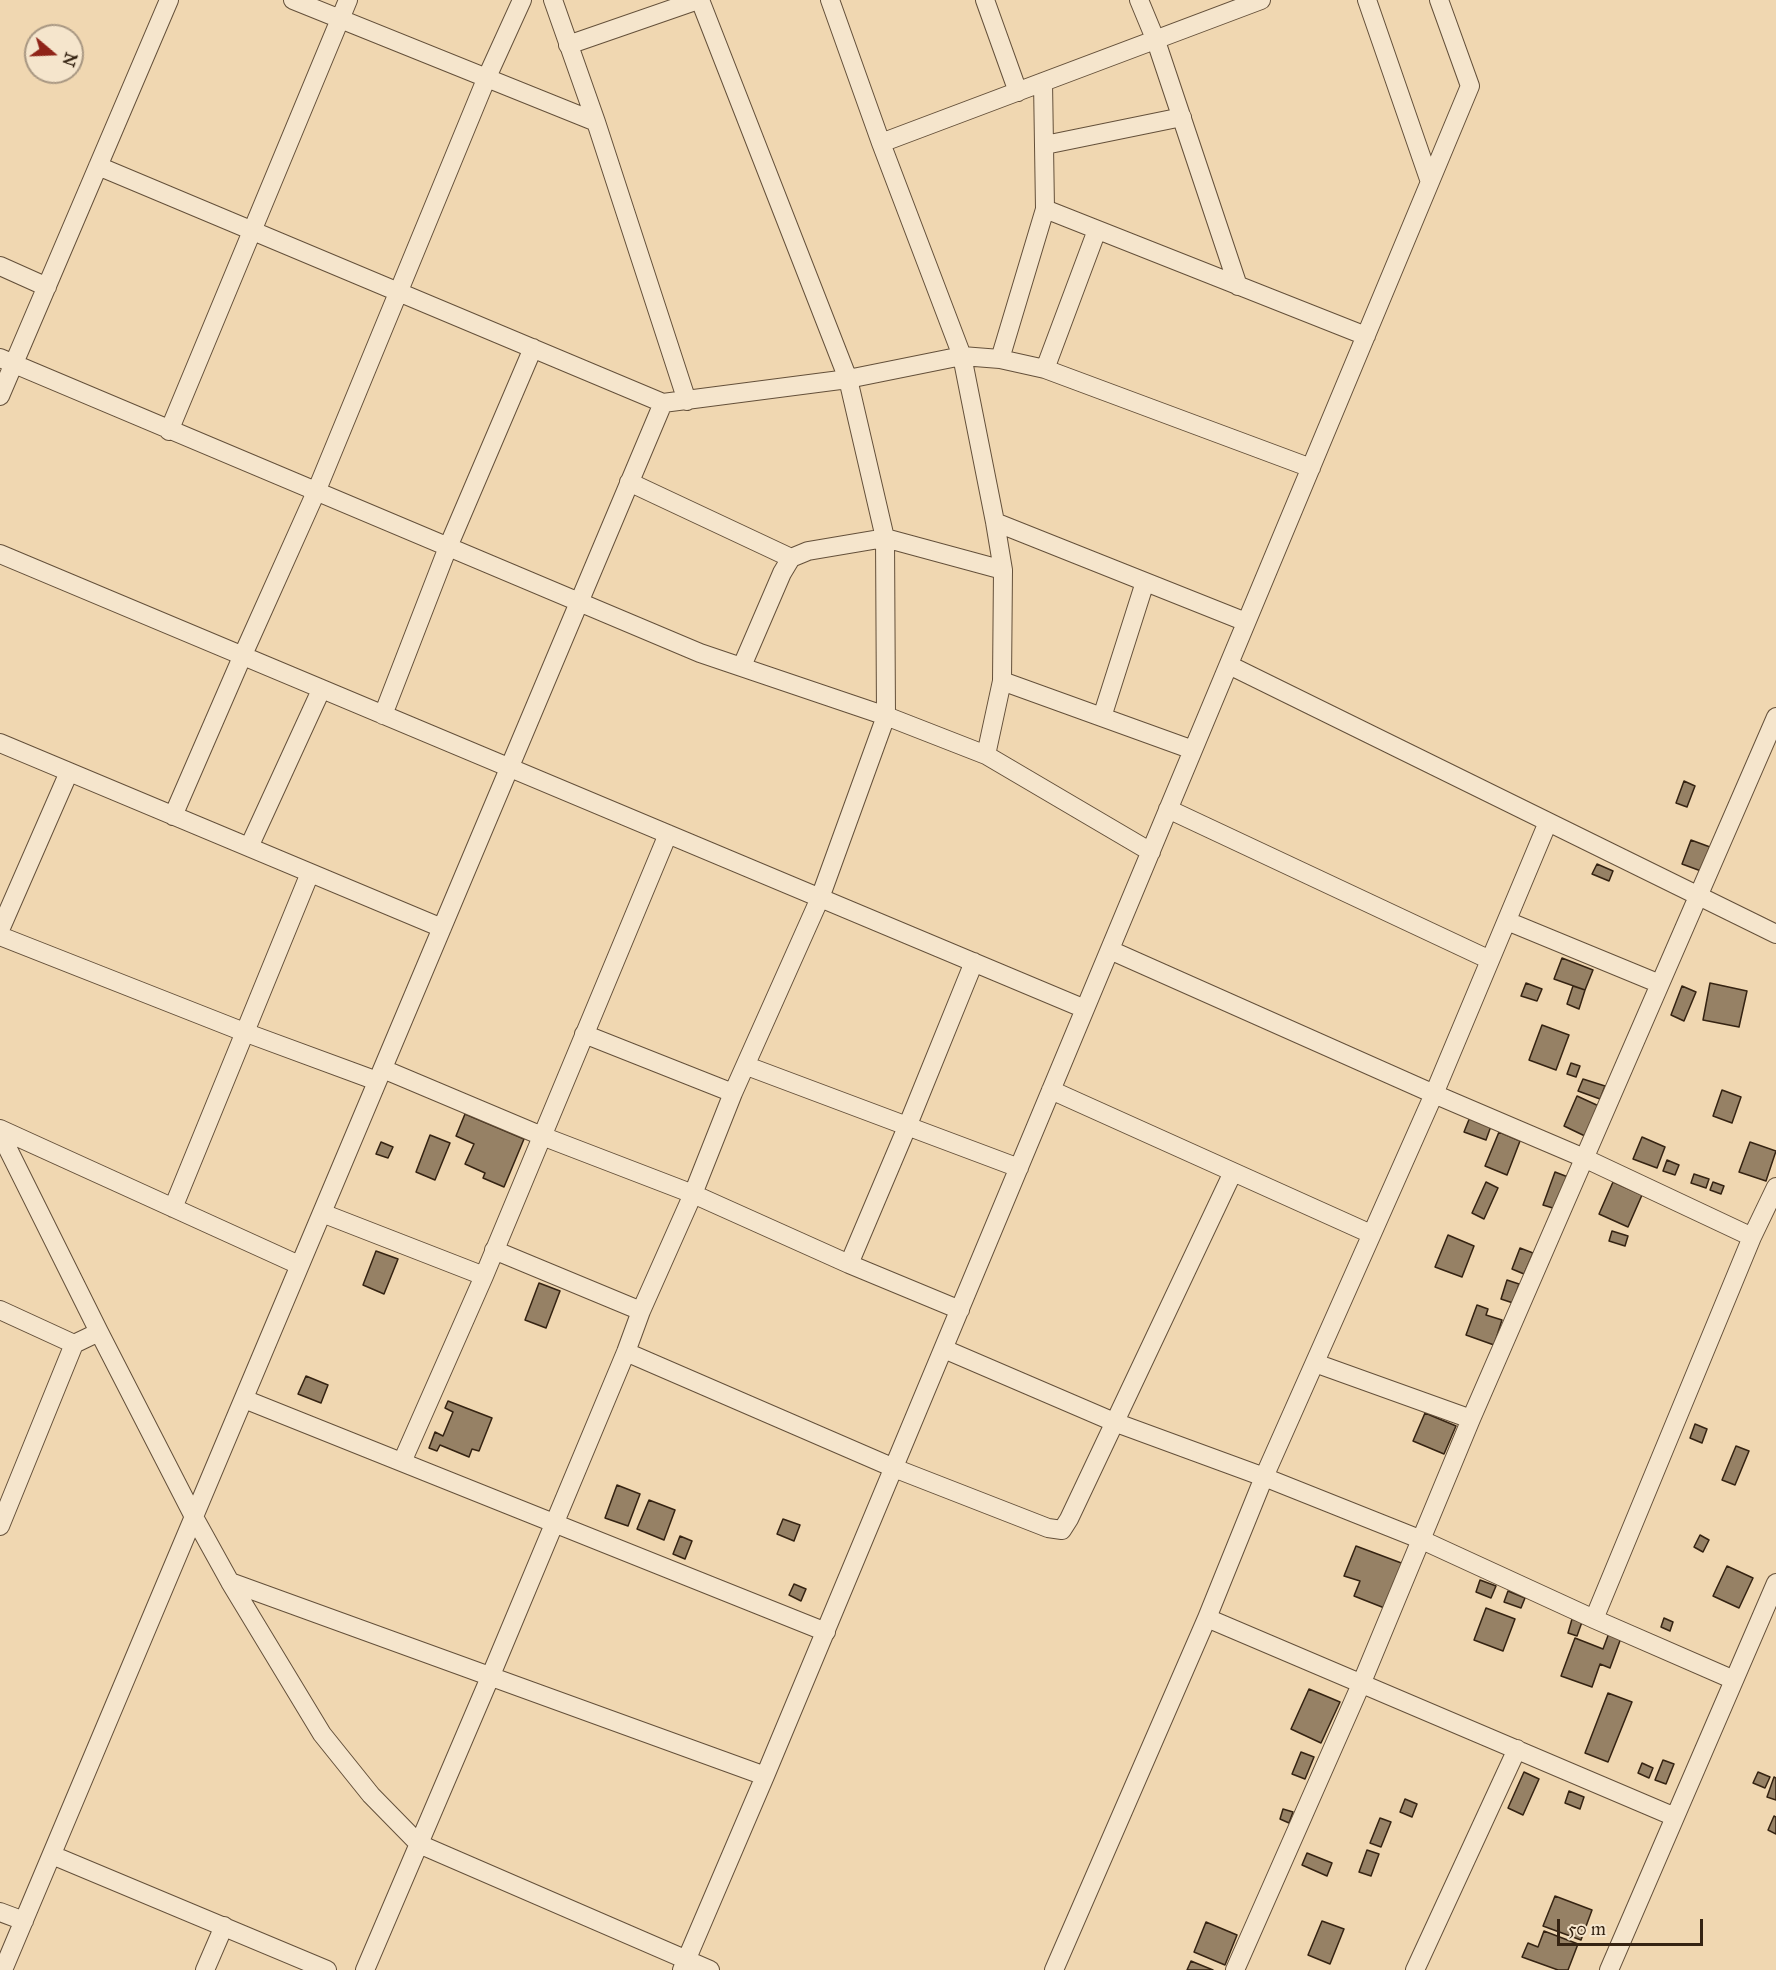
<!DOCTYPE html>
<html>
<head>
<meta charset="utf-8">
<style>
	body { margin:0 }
	#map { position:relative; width:1776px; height:1970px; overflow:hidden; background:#f0d7b1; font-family:"IM FELL Great Primer",serif }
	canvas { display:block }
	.north { position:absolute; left:24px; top:24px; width:60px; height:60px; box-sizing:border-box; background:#f5e5cc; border:2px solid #a89782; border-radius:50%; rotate:109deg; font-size:16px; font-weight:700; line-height:24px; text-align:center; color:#352312 }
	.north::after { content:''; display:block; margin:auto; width:21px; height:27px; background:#8f2418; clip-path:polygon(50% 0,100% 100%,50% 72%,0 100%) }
	.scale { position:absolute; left:1557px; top:1919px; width:146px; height:27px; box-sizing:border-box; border:3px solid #352312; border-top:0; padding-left:8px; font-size:18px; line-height:21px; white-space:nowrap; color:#352312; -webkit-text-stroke:4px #f5e5cc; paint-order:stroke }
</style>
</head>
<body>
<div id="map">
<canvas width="1776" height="1970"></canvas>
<div class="north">N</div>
<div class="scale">50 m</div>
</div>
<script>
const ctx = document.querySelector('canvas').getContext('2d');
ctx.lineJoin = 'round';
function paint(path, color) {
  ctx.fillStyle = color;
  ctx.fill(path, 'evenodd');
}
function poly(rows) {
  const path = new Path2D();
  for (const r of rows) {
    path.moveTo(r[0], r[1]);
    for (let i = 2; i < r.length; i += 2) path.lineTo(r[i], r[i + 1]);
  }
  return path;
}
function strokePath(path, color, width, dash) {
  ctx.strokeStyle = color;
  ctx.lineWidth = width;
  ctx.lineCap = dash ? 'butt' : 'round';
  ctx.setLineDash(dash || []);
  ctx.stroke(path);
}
const building = poly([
	[1684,781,1695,786,1687,807,1676,803,1684,781],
	[1691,840,1710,847,1701,871,1682,864,1691,840],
	[1597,864,1613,871,1609,881,1592,874,1597,864],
	[1562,958,1593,970,1585,990,1554,979,1562,958],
	[1526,983,1542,989,1537,1001,1521,996,1526,983],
	[1710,983,1747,991,1739,1027,1703,1020,1710,983],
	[1573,986,1585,990,1579,1009,1567,1004,1573,986],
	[1682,986,1696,992,1684,1021,1671,1015,1682,986],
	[1542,1025,1569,1035,1556,1070,1529,1060,1542,1025],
	[1571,1063,1580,1066,1576,1077,1567,1074,1571,1063],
	[1583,1079,1605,1086,1600,1099,1578,1091,1583,1079],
	[1722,1090,1741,1097,1732,1123,1713,1116,1722,1090],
	[1577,1096,1601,1107,1587,1137,1564,1126,1577,1096],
	[465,1114,524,1139,504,1187,483,1178,485,1173,465,1164,474,1144,456,1136,465,1114],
	[1470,1117,1491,1126,1486,1140,1464,1132,1470,1117],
	[1499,1132,1520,1141,1507,1175,1485,1166,1499,1132],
	[430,1135,450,1143,435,1180,416,1172,430,1135],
	[1642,1137,1665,1147,1657,1168,1633,1159,1642,1137],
	[381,1142,393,1147,388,1158,376,1154,381,1142],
	[1750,1142,1776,1151,1766,1181,1739,1172,1750,1142],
	[1667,1160,1679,1165,1675,1175,1663,1171,1667,1160],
	[1555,1172,1568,1177,1556,1209,1543,1205,1555,1172],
	[1694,1174,1709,1179,1706,1188,1691,1183,1694,1174],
	[1486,1182,1498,1188,1484,1219,1472,1213,1486,1182],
	[1613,1182,1642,1195,1628,1227,1599,1214,1613,1182],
	[1713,1182,1724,1186,1721,1194,1710,1190,1713,1182],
	[1612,1231,1628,1236,1625,1246,1609,1241,1612,1231],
	[1448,1235,1474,1246,1462,1277,1435,1267,1448,1235],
	[1520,1248,1533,1253,1524,1274,1512,1269,1520,1248],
	[376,1251,398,1259,384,1294,363,1285,376,1251],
	[1507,1280,1519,1284,1513,1303,1501,1299,1507,1280],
	[539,1283,560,1291,546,1328,525,1320,539,1283],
	[1477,1305,1488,1309,1486,1315,1502,1320,1494,1345,1466,1335,1477,1305],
	[306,1376,328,1385,321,1403,298,1394,306,1376],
	[448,1401,492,1418,479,1451,472,1449,469,1457,440,1445,437,1451,429,1448,435,1432,443,1436,453,1412,445,1408,448,1401],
	[1425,1413,1456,1426,1444,1454,1413,1441,1425,1413],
	[1695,1424,1707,1429,1702,1443,1690,1438,1695,1424],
	[1736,1446,1749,1451,1735,1485,1722,1480,1736,1446],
	[617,1485,640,1494,628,1526,605,1518,617,1485],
	[649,1500,675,1510,664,1540,637,1529,649,1500],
	[783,1519,800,1525,794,1541,777,1534,783,1519],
	[1700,1535,1709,1540,1703,1552,1694,1547,1700,1535],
	[680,1536,692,1541,685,1559,673,1554,680,1536],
	[1356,1546,1404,1564,1387,1609,1354,1596,1360,1581,1344,1576,1356,1546],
	[1727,1566,1753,1578,1739,1608,1713,1596,1727,1566],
	[1480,1580,1496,1586,1491,1598,1476,1592,1480,1580],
	[794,1584,806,1589,801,1601,789,1595,794,1584],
	[1508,1591,1525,1598,1521,1608,1504,1602,1508,1591],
	[1486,1608,1515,1619,1503,1651,1474,1640,1486,1608],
	[1664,1618,1673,1622,1670,1631,1661,1627,1664,1618],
	[1572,1619,1582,1622,1577,1636,1568,1633,1572,1619],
	[1609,1633,1621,1638,1610,1668,1600,1664,1592,1687,1561,1676,1575,1638,1603,1649,1609,1633],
	[1309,1689,1340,1702,1321,1743,1291,1729,1309,1689],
	[1608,1693,1632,1702,1608,1762,1585,1753,1608,1693],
	[1301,1752,1314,1757,1305,1779,1292,1774,1301,1752],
	[1663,1760,1674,1764,1666,1784,1655,1780,1663,1760],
	[1642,1763,1653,1768,1649,1778,1638,1773,1642,1763],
	[1524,1772,1539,1779,1523,1815,1508,1808,1524,1772],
	[1758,1772,1770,1777,1765,1788,1753,1783,1758,1772],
	[1774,1777,1776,1778,1776,1800,1767,1797,1774,1777],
	[1569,1791,1584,1797,1580,1809,1565,1803,1569,1791],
	[1405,1799,1417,1804,1412,1817,1400,1812,1405,1799],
	[1283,1809,1293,1812,1289,1823,1280,1819,1283,1809],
	[1774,1816,1776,1817,1776,1834,1768,1830,1774,1816],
	[1380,1818,1391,1822,1381,1847,1370,1843,1380,1818],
	[1367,1850,1379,1854,1371,1876,1359,1872,1367,1850],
	[1307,1853,1332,1863,1327,1876,1302,1865,1307,1853],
	[1555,1896,1592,1910,1581,1940,1543,1926,1555,1896],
	[1322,1921,1344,1929,1330,1964,1308,1955,1322,1921],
	[1206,1922,1237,1935,1225,1965,1194,1952,1206,1922],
	[1544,1931,1578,1944,1568,1970,1558,1970,1522,1957,1528,1943,1538,1947,1544,1931],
	[1191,1961,1213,1970,1187,1970,1191,1961]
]);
paint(building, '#968165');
strokePath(building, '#352312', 1.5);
const minor = poly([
	[293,0,596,122],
	[553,0,596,122,687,401],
	[830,0,881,143,962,356,995,522,1003,570,1002,681,986,755,1151,852],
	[985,0,1018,92],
	[1139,0,1156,41,1238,286],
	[1367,0,1430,182],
	[568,45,698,0],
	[881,143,1261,0],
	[1045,145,1182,117],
	[98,166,663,403,848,379,962,356,1000,359,1045,369,1311,468],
	[1045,209,1366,336],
	[0,266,47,287],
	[0,358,700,653,886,716,986,755],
	[1000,359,1045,209,1043,82],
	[1045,369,1097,230],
	[0,396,169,0],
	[169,431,348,0],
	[629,482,791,558],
	[995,522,1246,622],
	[0,554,1085,1009],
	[1229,665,1776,934],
	[742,666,782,573,791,558,808,551,885,538,1003,570],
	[1002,681,1193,750],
	[383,715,448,547,533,348],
	[1102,717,1145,582],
	[0,743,442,928],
	[1168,809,1490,960],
	[173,816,242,657,316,492,487,77,522,0],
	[249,847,321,690],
	[1507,921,1660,984],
	[0,930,69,772],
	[0,936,244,1032,377,1081],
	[1110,950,1434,1094,1584,1158,1752,1237],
	[584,1034,733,1093],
	[747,1066,1019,1168],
	[383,1069,542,1136,693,1194,849,1264,960,1310],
	[1051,1090,1371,1234],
	[0,1129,299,1265],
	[0,1133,99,1332,194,1517,230,1582,322,1734,371,1795,419,1844,710,1970],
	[173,1208,310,873],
	[322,1213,484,1276],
	[494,1250,641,1311],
	[849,1264,907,1127,974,962],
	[0,1310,74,1344],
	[944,1349,1114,1422,1264,1477,1422,1540,1594,1619,1734,1680],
	[626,1352,894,1468,1048,1528,1062,1530,1069,1519,1233,1172],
	[1315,1363,1471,1419],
	[244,1399,826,1632],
	[402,1462,484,1276,668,834],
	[0,1526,74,1344,99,1332],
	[230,1582,765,1776],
	[1207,1618,1675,1817],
	[1594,1619,1752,1237,1776,1187],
	[52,1855,327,1970],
	[0,1912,24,1921],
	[3,1970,663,403],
	[205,1970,224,1926],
	[365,1970,491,1675,626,1352,641,1311,693,1194,733,1093,820,898,886,716,885,538,848,379,700,0],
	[682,1970,765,1776,1470,86,1439,0],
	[1054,1970,1207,1618,1264,1477,1434,1094,1548,822],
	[1235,1970,1362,1682,1471,1419,1776,717],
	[1415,1970,1517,1749],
	[1609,1970,1776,1583]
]);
strokePath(minor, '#64503a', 20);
strokePath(minor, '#f5e5cc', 18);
</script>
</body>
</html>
